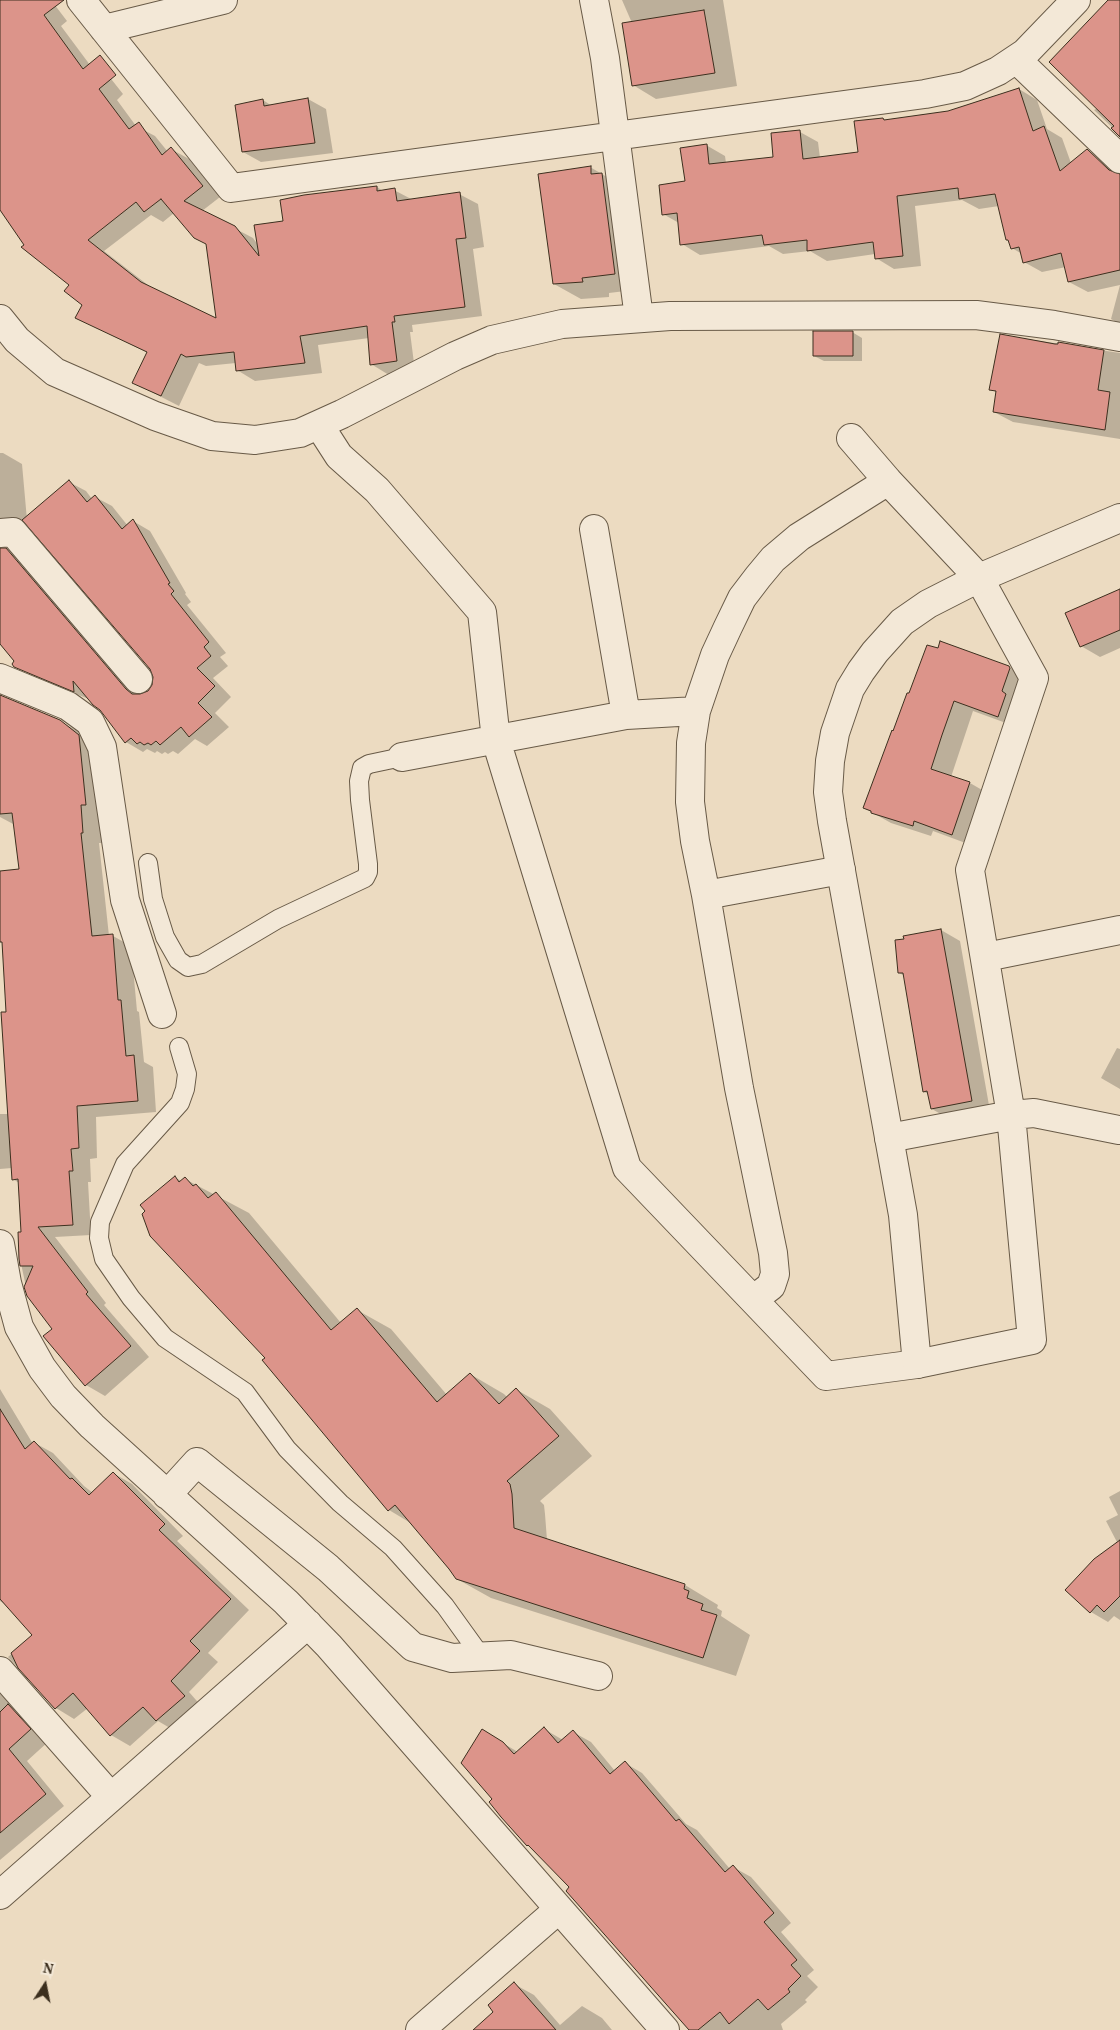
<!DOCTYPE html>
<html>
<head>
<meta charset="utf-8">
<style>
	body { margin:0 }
	#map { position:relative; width:1120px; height:2030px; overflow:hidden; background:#ecdbc1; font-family:Vollkorn,serif }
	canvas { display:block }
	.north { position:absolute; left:20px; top:1960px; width:50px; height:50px; -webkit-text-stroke:4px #f3e8d7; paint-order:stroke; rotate:11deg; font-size:14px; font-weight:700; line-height:20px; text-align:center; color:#3c2f1e }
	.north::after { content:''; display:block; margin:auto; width:18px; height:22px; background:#3c2f1e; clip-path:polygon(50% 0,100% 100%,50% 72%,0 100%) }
</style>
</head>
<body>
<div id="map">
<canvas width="1120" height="2030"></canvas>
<div class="north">N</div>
</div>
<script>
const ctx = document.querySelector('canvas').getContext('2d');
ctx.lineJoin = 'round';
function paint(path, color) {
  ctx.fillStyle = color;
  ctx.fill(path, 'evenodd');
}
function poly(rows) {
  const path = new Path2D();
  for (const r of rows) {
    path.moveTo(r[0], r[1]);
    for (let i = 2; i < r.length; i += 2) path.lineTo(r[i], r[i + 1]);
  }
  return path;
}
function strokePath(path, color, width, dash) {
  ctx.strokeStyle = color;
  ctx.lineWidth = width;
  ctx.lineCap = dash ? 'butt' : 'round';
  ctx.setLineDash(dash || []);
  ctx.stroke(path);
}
paint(poly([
	[0,0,51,0,67,21,61,26,90,65,108,75,123,94,117,100,136,126,155,136,168,152,171,149,189,159,220,197,202,211,253,238,258,245,284,222,377,187,383,191,394,190,413,200,459,194,478,204,484,247,473,249,482,316,412,325,413,332,410,332,415,371,389,375,371,364,369,338,318,345,322,373,255,381,237,370,236,363,206,366,199,363,179,406,134,383,148,353,95,327,71,285,26,245,0,207],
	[174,213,208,245,217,320,153,289,104,251,151,215,163,222],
	[622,0,723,0,737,86,656,99,633,85,632,23],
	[1109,0,1120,0,1120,135,1094,110,1098,108],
	[1019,89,1037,100,1047,129,1062,138,1071,163,1087,150,1105,161,1120,175,1120,324,1111,319,1120,285,1088,292,1069,282,1066,267,1042,272,1024,262,1022,254,1012,248,999,206,979,209,962,200,915,206,921,266,894,269,876,258,875,254,827,261,810,251,783,254,769,246,700,255,682,244,679,223,663,214,686,182,706,145,725,156,726,163,775,158,800,132,818,142,820,158,860,153,883,119,887,121,949,112],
	[308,99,326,109,333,153,261,162,243,152,263,100,272,106],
	[590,167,629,190,642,289,609,293,609,297,581,299,554,284],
	[852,332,862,338,862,361,824,361,814,356],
	[1001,335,1120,353,1120,439,1013,422,994,412,997,393,991,389],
	[0,453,3,453,22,464,27,520,69,482,86,491,92,499,95,497,112,506,128,526,133,521,150,531,186,593,185,594,191,602,187,605,226,653,220,657,228,666,213,678,231,697,215,713,229,727,207,746,195,739,178,754,173,751,168,754,165,752,162,754,157,751,155,753,147,749,143,752,126,742,100,709,91,700,33,676,15,666,16,661,0,629,0,549,6,549,23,560,139,696,149,692,154,685,155,676,151,668,27,523,27,527,0,529],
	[1120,590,1120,648,1100,657,1081,646],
	[1009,667,1028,678,1017,727,973,711,951,777,970,783,989,794,971,845,933,831,931,836,891,823,864,808,892,732],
	[0,696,60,721,79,732,97,747,102,843,99,843,109,936,113,936,131,946,137,1011,139,1012,144,1062,153,1067,156,1112,96,1117,97,1158,90,1159,91,1182,88,1182,91,1235,55,1237,106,1303,104,1305,149,1357,105,1396,86,1385,54,1329,28,1296,20,1259,22,1233,19,1183,13,1179,12,1168,0,1169,0,1114,10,1114,8,1013,3,943,1,942,0,933,0,873,21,870,15,825,0,817],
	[941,930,960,941,990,1111,951,1120,932,1109,929,1094,924,1092,905,976,899,973,905,940],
	[1117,1048,1120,1049,1120,1089,1101,1078],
	[175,1178,182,1181,185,1179,249,1213,341,1323,357,1310,391,1329,447,1395,470,1374,504,1394,508,1398,517,1390,550,1409,592,1456,540,1501,544,1505,545,1514,547,1540,685,1585,718,1605,717,1608,722,1611,721,1616,750,1635,736,1676,491,1598,457,1579,414,1525,389,1510,264,1361,267,1358],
	[0,1389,33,1444,35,1443,53,1453,84,1486,93,1493,113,1473,132,1484,183,1536,177,1541,249,1610,208,1653,218,1662,189,1692,203,1708,175,1731,158,1721,130,1746,111,1735,88,1708,74,1719,56,1708,8,1657,33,1635,5,1604,0,1601],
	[1120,1491,1120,1620,1114,1616,1108,1622,1091,1612,1118,1544,1106,1521,1118,1515,1109,1497],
	[0,1678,49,1741,27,1761,64,1806,0,1860],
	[544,1729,563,1740,573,1732,591,1742,615,1771,625,1763,642,1773,686,1824,697,1830,730,1869,733,1867,751,1877,791,1923,781,1932,814,1970,807,1976,818,1987,805,2000,807,2002,781,2024,783,2030,690,2030,571,1887,533,1848,528,1845,493,1800,482,1731,518,1752],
	[514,1984,534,1995,560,2025,582,2006,602,2018,612,2030,474,2030,495,2012]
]), '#0003');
const building = poly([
	[0,0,64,0,44,15,83,69,100,55,116,75,99,89,129,129,139,122,162,155,171,147,203,186,184,201,235,226,259,256,254,225,283,221,280,200,304,195,377,186,377,191,395,188,397,201,460,192,466,238,456,239,465,307,394,316,395,322,392,322,397,361,370,365,367,326,300,336,305,363,236,371,234,352,186,357,181,354,161,396,132,383,147,352,75,318,82,305,64,291,69,285,21,247,24,245,0,210,0,0],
	[161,199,194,238,206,244,216,318,141,282,88,240,136,202,144,212,161,199],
	[1108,0,1120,0,1120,137,1111,128,1114,126,1049,62,1108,0],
	[704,10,715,73,632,86,622,23,704,10],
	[1019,88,1033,131,1044,126,1060,171,1087,149,1109,170,1120,174,1120,270,1068,282,1061,253,1023,263,1019,247,1011,249,1008,240,1006,240,995,194,959,199,958,188,897,196,903,256,875,259,873,242,807,251,807,240,764,245,762,235,680,245,677,213,662,215,659,185,685,181,680,148,707,144,709,164,773,157,771,133,800,130,803,159,858,152,854,121,883,118,884,120,948,111,1019,88],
	[308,98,315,143,242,152,235,105,263,99,264,106,308,98],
	[591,166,591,174,602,173,615,274,582,278,583,282,553,284,538,174,591,166],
	[813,331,853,331,853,356,813,356,813,331],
	[1000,334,1055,344,1058,344,1058,342,1104,350,1098,390,1110,392,1105,430,993,412,996,391,989,390,1000,334],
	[69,480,87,502,95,495,122,529,133,519,170,583,168,584,174,591,171,594,209,642,204,647,211,656,197,668,215,686,198,703,212,717,189,737,181,727,160,745,156,741,151,745,148,743,144,745,140,742,137,744,131,738,125,743,100,710,93,705,73,681,74,692,14,667,12,664,14,661,0,644,0,548,6,548,126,689,132,694,140,694,148,691,152,685,153,677,150,669,22,520,69,480],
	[1120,589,1120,630,1080,647,1065,613,1120,589],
	[940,641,1009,666,1010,668,1002,691,1006,694,998,717,954,701,942,735,931,769,970,782,952,835,914,821,913,826,871,813,871,811,863,808,892,730,893,731,907,693,909,693,927,645,938,648,940,641],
	[0,695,60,720,79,735,86,805,81,805,83,833,81,833,92,936,113,934,118,1000,121,1000,126,1056,134,1055,138,1101,77,1106,79,1148,71,1149,73,1171,69,1171,73,1225,38,1227,88,1292,86,1294,131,1346,85,1386,43,1336,52,1329,27,1296,24,1287,33,1266,20,1266,19,1259,18,1232,21,1232,18,1179,12,1180,1,1012,6,1012,2,942,0,942,0,871,19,869,12,813,0,814,0,695],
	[941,929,972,1101,931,1109,927,1091,923,1092,903,973,898,973,895,940,904,939,903,936,941,929],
	[175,1176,179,1182,185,1177,193,1186,196,1184,208,1198,216,1192,331,1330,357,1308,437,1402,470,1373,499,1404,516,1388,559,1436,507,1481,510,1484,512,1494,514,1528,685,1584,684,1589,689,1591,687,1598,703,1604,701,1610,717,1615,703,1658,456,1579,449,1569,395,1505,388,1511,262,1360,265,1358,150,1236,142,1214,145,1211,140,1205,175,1176],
	[0,1409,25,1449,34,1441,70,1479,72,1478,89,1495,113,1472,165,1524,159,1530,231,1599,190,1641,200,1651,171,1681,185,1696,156,1721,143,1707,110,1736,73,1693,55,1709,18,1668,11,1653,32,1635,0,1599,0,1409],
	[1120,1540,1120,1596,1104,1612,1097,1605,1090,1613,1065,1590,1094,1559,1120,1540],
	[8,1704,31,1729,9,1749,46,1794,0,1833,0,1712,8,1704],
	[544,1727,558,1743,573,1730,610,1774,625,1761,676,1821,679,1819,725,1872,733,1865,774,1913,764,1922,797,1960,791,1965,801,1976,788,1989,790,1992,768,2010,758,1999,729,2024,720,2012,698,2030,689,2030,566,1891,569,1887,528,1845,527,1846,501,1817,489,1802,492,1799,461,1763,482,1729,503,1742,514,1754,544,1727],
	[514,1982,556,2030,473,2030,493,2012,488,2005,514,1982]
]);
paint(building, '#dc948a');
strokePath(building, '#3c2f1e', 1);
const service = poly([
	[148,863,153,899,165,937,178,960,188,967,202,964,278,919,365,878,368,872,368,864,360,800,359,781,362,768,369,764,402,757],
	[179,1047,187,1074,185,1089,180,1103,125,1164,100,1222,99,1238,104,1259,131,1298,165,1338,245,1392,287,1449,340,1503,393,1548,445,1606,481,1656]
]);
const minor = poly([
	[81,0,231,188,925,94,965,86,998,71,1025,53,1076,0],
	[594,0,605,58,639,318],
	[104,29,223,0],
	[1016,59,1120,159],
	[0,319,17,340,55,372,155,416,212,436,255,440,300,433,342,414,455,356,492,340,562,324,670,316,976,315,1054,325,1120,337],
	[319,425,339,456,377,490,482,612,496,740,627,1168,826,1376,917,1364,1032,1340,1011,1115,970,870,1034,678,979,578,888,481,851,438],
	[594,529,626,715],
	[0,533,13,532,138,679],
	[0,678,68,706,90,722,102,747,125,900,162,1014],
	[402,757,626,715,696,711],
	[706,895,841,870],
	[986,957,1120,930],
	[889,1138,1011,1115,1034,1113,1119,1130],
	[0,1244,7,1283,19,1327,42,1368,63,1396,92,1426,286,1602,329,1646,665,2030],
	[754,1299,771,1286,775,1274,773,1253,739,1088,706,895,695,841,690,802,691,743,696,711,715,655,728,627,742,598,758,577,773,559,799,537,888,481],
	[167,1495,197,1462,328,1568,413,1647,452,1658,511,1655,598,1676],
	[0,1671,111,1797],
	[0,1895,308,1624],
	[420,2030,559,1909]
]);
const tertiary = poly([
	[917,1364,903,1215,832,821,828,792,830,761,835,733,850,689,861,671,875,652,902,622,928,604,979,578,1120,518]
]);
strokePath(service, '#685a47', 20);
strokePath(minor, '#685a47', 30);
strokePath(tertiary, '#685a47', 30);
strokePath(service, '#f3e8d7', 18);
strokePath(minor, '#f3e8d7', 28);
strokePath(tertiary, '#f3e8d7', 28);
</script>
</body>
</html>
